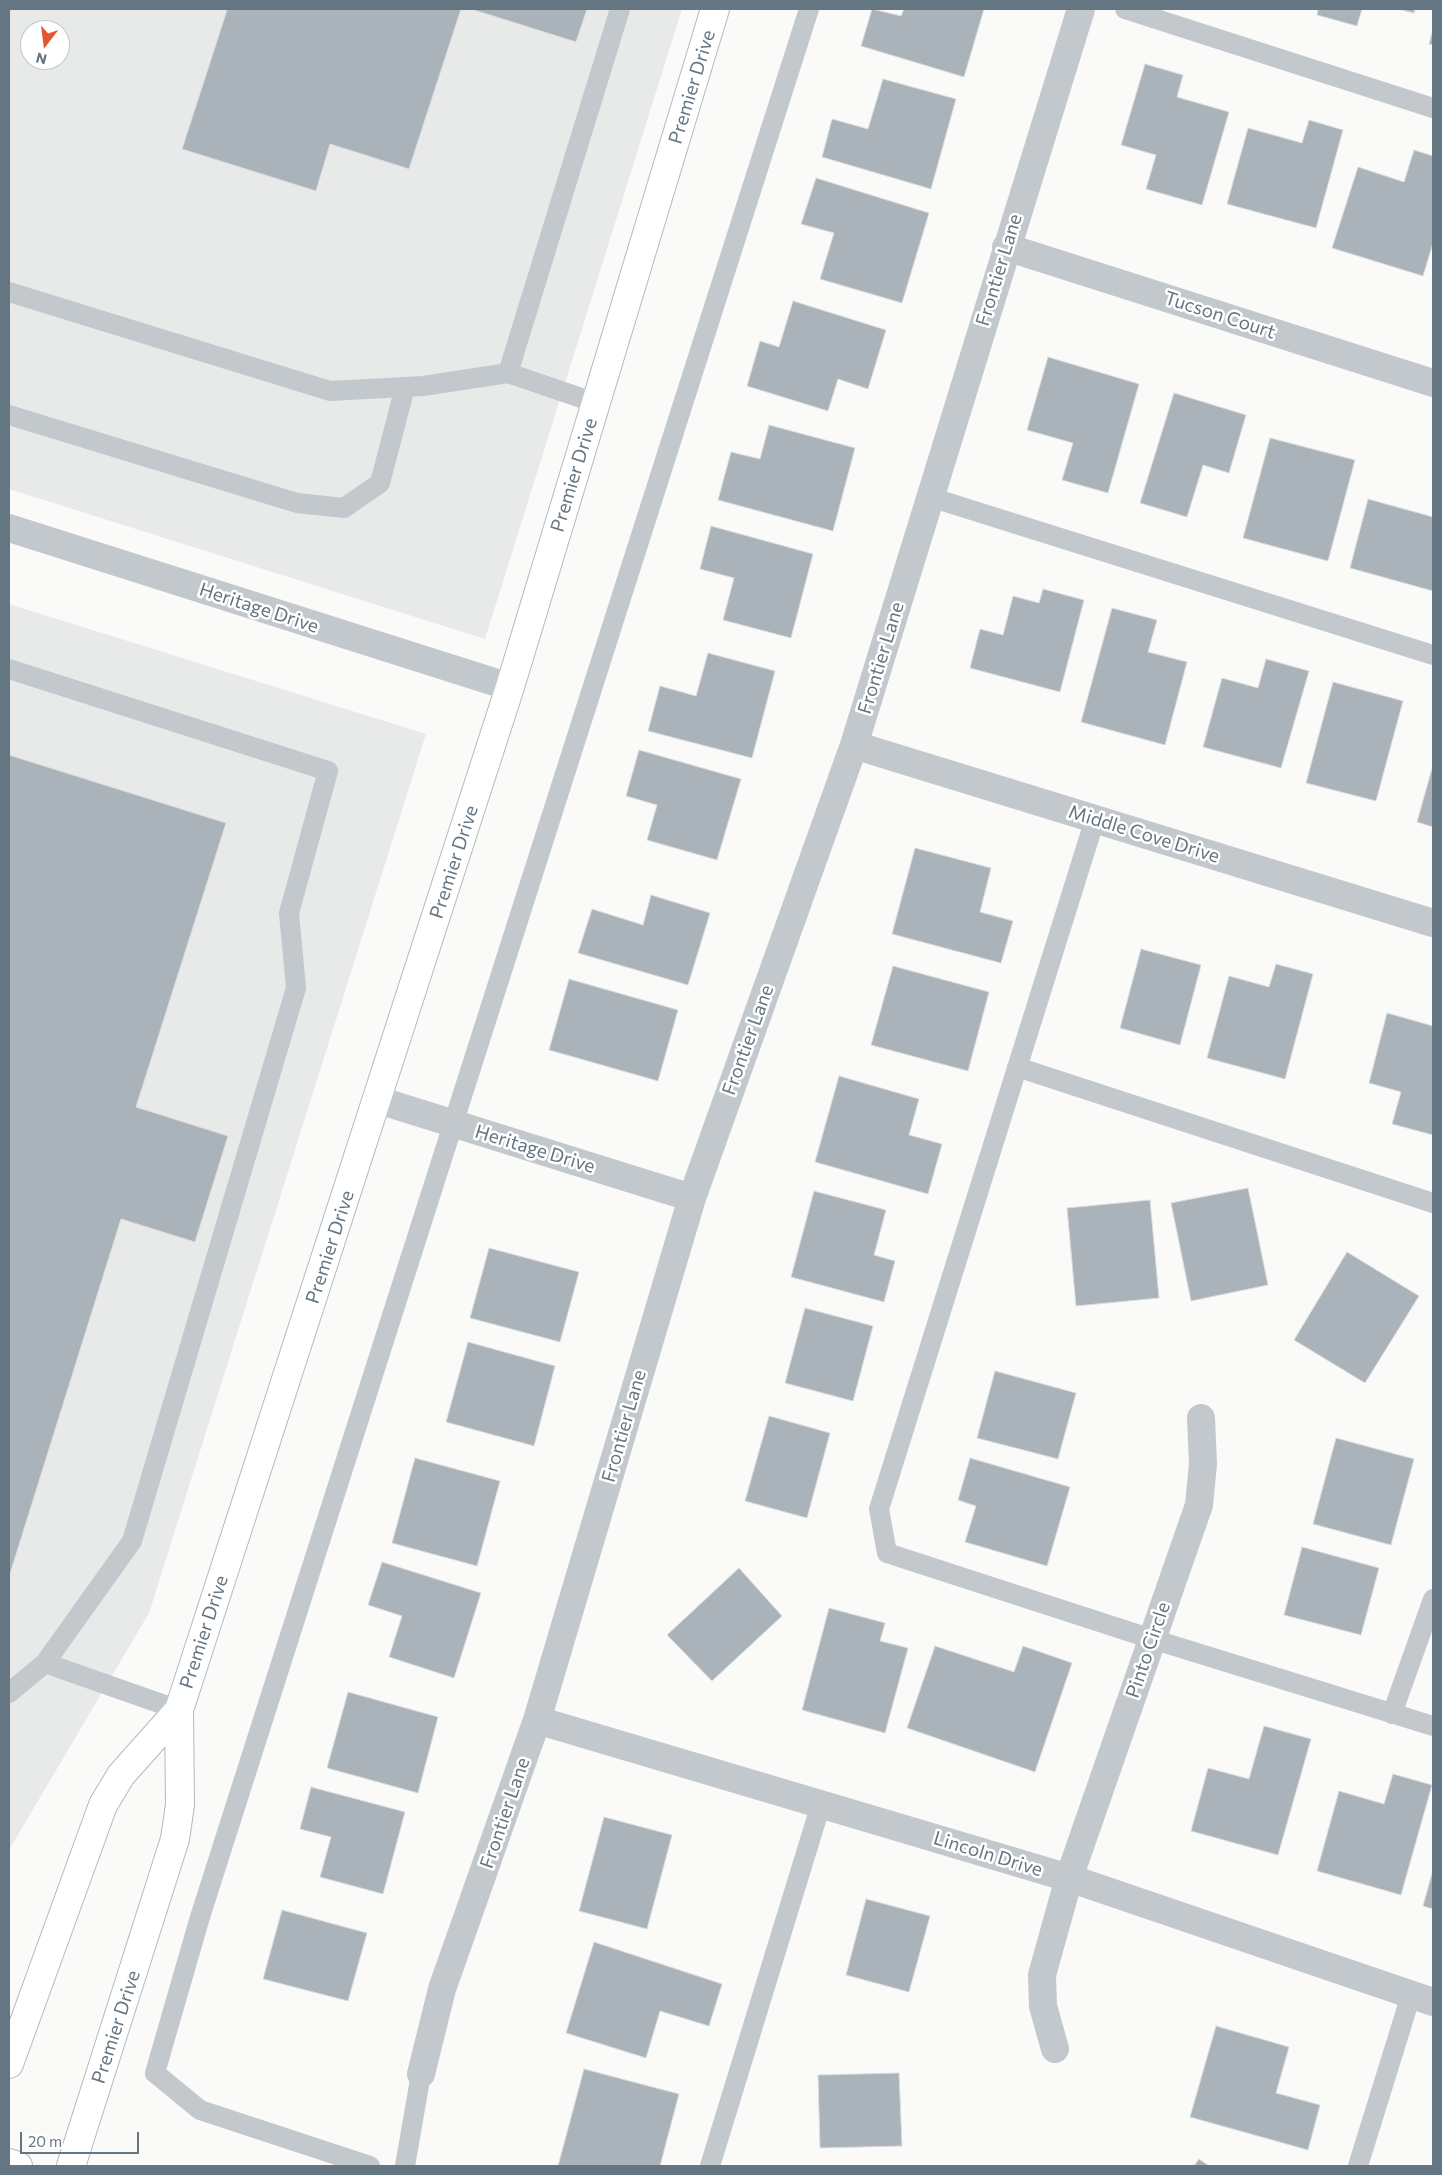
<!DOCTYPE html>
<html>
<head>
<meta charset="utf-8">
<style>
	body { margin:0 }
	#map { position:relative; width:1442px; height:2175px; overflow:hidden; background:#fafaf8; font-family:Commissioner,sans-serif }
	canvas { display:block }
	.frame { position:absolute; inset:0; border:10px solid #657683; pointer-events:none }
	.north { position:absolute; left:20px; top:20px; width:50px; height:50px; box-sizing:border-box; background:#fff; border:1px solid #c1c8cd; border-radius:50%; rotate:195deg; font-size:14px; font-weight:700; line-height:20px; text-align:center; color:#657683 }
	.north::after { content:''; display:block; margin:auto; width:18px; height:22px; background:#e4572e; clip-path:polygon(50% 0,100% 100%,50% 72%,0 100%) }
	.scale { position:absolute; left:20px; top:2132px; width:119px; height:22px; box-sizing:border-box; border:2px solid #657683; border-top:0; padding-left:6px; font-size:15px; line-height:18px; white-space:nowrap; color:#657683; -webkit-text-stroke:4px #fff; paint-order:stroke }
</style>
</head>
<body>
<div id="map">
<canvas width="1442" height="2175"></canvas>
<div class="frame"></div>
<div class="north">N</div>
<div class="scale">20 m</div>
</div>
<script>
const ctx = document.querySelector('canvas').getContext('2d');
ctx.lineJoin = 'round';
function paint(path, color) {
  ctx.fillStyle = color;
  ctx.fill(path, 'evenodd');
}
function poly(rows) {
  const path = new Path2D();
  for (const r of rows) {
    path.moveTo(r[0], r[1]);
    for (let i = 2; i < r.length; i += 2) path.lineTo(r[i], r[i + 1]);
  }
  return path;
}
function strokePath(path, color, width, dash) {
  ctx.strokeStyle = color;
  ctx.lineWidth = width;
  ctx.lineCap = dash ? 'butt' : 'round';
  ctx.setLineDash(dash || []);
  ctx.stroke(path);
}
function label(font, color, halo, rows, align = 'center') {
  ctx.font = font + ' Commissioner,sans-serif';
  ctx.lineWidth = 5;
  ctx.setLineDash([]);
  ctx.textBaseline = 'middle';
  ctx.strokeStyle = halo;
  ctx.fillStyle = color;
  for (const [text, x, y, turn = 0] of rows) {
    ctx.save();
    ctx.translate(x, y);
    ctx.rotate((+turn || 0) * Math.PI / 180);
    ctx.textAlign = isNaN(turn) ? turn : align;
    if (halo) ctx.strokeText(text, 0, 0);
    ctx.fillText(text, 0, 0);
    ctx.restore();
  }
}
paint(poly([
	[9,9,682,9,485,639,9,489],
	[30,30,60,30,60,60,30,60],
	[9,604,426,734,149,1613,9,1850]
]), '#e8e9e9');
const building = poly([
	[222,9,461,9,409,169,330,144,316,191,182,149,227,10,222,9],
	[471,9,587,9,576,42,471,9],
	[872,9,901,16,904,9,984,9,964,77,861,46,872,9],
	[1318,9,1362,9,1357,26,1317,15,1318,9],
	[1398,9,1415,9,1414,13,1398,9],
	[1433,29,1433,45,1429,44,1433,29],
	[1145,64,1183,75,1177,97,1229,112,1202,205,1146,189,1156,155,1121,145,1145,64],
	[883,79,956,99,931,189,822,157,832,119,868,129,883,79],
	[1309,120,1343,130,1316,228,1227,204,1248,128,1302,143,1309,120],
	[1414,150,1433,156,1433,243,1423,276,1332,248,1358,167,1404,182,1414,150],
	[816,178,929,213,902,303,820,279,834,233,801,224,816,178],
	[793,301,886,330,868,389,838,379,828,411,747,386,760,341,779,347,793,301],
	[1048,357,1139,384,1108,493,1062,480,1073,443,1027,430,1048,357],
	[1174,393,1246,415,1229,473,1203,465,1187,517,1140,503,1174,393],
	[769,425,855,448,833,531,718,500,731,452,760,459,769,425],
	[1270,438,1355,460,1328,561,1243,538,1270,438],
	[1368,499,1433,517,1433,591,1350,568,1368,499],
	[711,526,813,554,791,638,723,620,734,578,700,569,711,526],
	[1043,589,1084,600,1060,692,970,668,980,629,1003,635,1013,596,1039,603,1043,589],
	[1112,608,1157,620,1148,652,1187,662,1165,745,1081,722,1112,608],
	[708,653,775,671,752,758,648,731,660,686,696,696,708,653],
	[1266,659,1309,671,1281,768,1203,747,1222,678,1258,688,1266,659],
	[1333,682,1403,701,1376,801,1306,783,1333,682],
	[639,750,741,779,717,860,647,840,657,805,626,796,639,750],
	[9,755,226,823,136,1107,228,1136,195,1242,121,1219,9,1577,9,755],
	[1433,765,1433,827,1417,822,1433,765],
	[915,848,991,868,980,912,1013,921,1001,963,892,934,915,848],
	[651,895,710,913,688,985,578,953,592,909,643,925,651,895],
	[1141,949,1201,965,1180,1045,1120,1028,1141,949],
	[1276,964,1313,974,1285,1079,1207,1058,1229,976,1269,987,1276,964],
	[893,966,989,992,968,1071,871,1045,893,966],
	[569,979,678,1010,658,1081,549,1050,569,979],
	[1387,1013,1433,1026,1433,1135,1392,1124,1401,1092,1369,1083,1387,1013],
	[839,1076,919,1099,909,1135,942,1144,928,1194,815,1162,839,1076],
	[1248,1188,1268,1285,1191,1301,1171,1203,1248,1188],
	[814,1191,886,1210,874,1255,895,1261,884,1302,791,1277,814,1191],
	[1150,1200,1159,1298,1076,1306,1067,1208,1150,1200],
	[489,1248,579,1272,560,1342,470,1318,489,1248],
	[1347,1252,1419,1296,1365,1383,1294,1340,1347,1252],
	[805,1308,873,1326,853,1401,785,1383,805,1308],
	[468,1342,555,1366,534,1446,446,1422,468,1342],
	[995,1371,1076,1393,1058,1459,977,1438,995,1371],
	[769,1416,830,1433,807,1518,745,1501,769,1416],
	[1336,1438,1414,1459,1391,1545,1313,1524,1336,1438],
	[415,1458,500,1481,477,1566,392,1543,415,1458],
	[970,1458,1070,1487,1047,1566,965,1542,976,1506,958,1500,970,1458],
	[1302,1547,1379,1568,1361,1635,1284,1615,1302,1547],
	[382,1562,481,1593,454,1678,389,1657,402,1616,368,1605,382,1562],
	[739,1568,782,1616,712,1681,667,1635,739,1568],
	[829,1608,885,1623,880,1641,908,1648,885,1733,802,1710,829,1608],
	[935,1646,1014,1672,1023,1646,1072,1663,1035,1772,907,1728,935,1646],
	[348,1692,438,1717,418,1793,327,1768,348,1692],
	[1264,1726,1311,1739,1278,1855,1191,1831,1208,1768,1249,1779,1264,1726],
	[1393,1774,1432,1785,1401,1895,1317,1871,1339,1791,1384,1804,1393,1774],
	[311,1787,405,1812,383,1894,320,1877,331,1837,300,1829,311,1787],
	[604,1817,672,1835,647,1929,579,1911,604,1817],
	[1433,1870,1433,1909,1423,1906,1433,1870],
	[866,1899,930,1916,909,1992,846,1975,866,1899],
	[282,1910,367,1933,348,2001,263,1979,282,1910],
	[594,1942,722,1984,709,2026,660,2011,646,2058,566,2033,594,1942],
	[1216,2026,1289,2047,1276,2093,1320,2105,1308,2150,1190,2117,1216,2026],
	[584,2069,679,2094,660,2166,558,2166,584,2069],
	[899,2073,902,2146,820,2148,818,2075,899,2073],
	[1199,2159,1209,2166,1194,2166,1199,2159]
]);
paint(building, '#aab3b9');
strokePath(building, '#dcdcda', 1);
const secondary = poly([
	[9,2064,103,1805,121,1775,179,1710],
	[71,2166,175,1839,180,1805,179,1710,510,687,715,9]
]);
const primary = poly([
	[9,2163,18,2166]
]);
strokePath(secondary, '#b3babf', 30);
strokePath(primary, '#b5babe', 30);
strokePath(poly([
	[1125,9,1433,108],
	[9,292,330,391,423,386,508,373,596,403],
	[508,373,620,9],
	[9,415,297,503,344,508,380,483,405,387],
	[930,497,1433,655],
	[9,669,328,771,289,913,296,988,132,1541,45,1663,9,1693],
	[1095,819,879,1509,887,1553,1152,1639,1433,1726],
	[1017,1067,1433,1203],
	[45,1663,179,1710],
	[1392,1714,1433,1599],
	[370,2166,200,2110,155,2073,200,1917,809,9],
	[405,2166,421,2074],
	[710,2166,821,1804],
	[1358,2166,1411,1995]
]), '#c3c8cc', 20);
strokePath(poly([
	[1006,247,1433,383],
	[9,528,510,687],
	[854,745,1433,923],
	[378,1100,692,1198],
	[537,1720,1069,1878,1433,2002],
	[1055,2049,1043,2006,1042,1975,1069,1878,1199,1505,1203,1464,1201,1418],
	[421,2074,442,1989,537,1720,692,1198,854,745,1081,9]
]), '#c3c8cc', 28);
strokePath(secondary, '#fff', 28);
strokePath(primary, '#fff', 28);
label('19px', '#657683', '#fff', [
	["Premier Drive",692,87,-73],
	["Frontier Lane",999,270,-73],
	["Tucson Court",1220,315,18],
	["Premier Drive",574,475,-73],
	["Heritage Drive",259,608,18],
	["Frontier Lane",881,658,-73],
	["Middle Cove Drive",1144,834,17],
	["Premier Drive",454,862,-72],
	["Frontier Lane",748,1040,-70],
	["Heritage Drive",535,1149,17],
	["Premier Drive",330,1247,-72],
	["Frontier Lane",624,1426,-74],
	["Premier Drive",204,1632,-72],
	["Pinto Circle",1148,1650,-71],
	["Frontier Lane",505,1813,-71],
	["Lincoln Drive",988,1854,17],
	["Premier Drive",116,2027,-72]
]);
</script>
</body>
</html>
